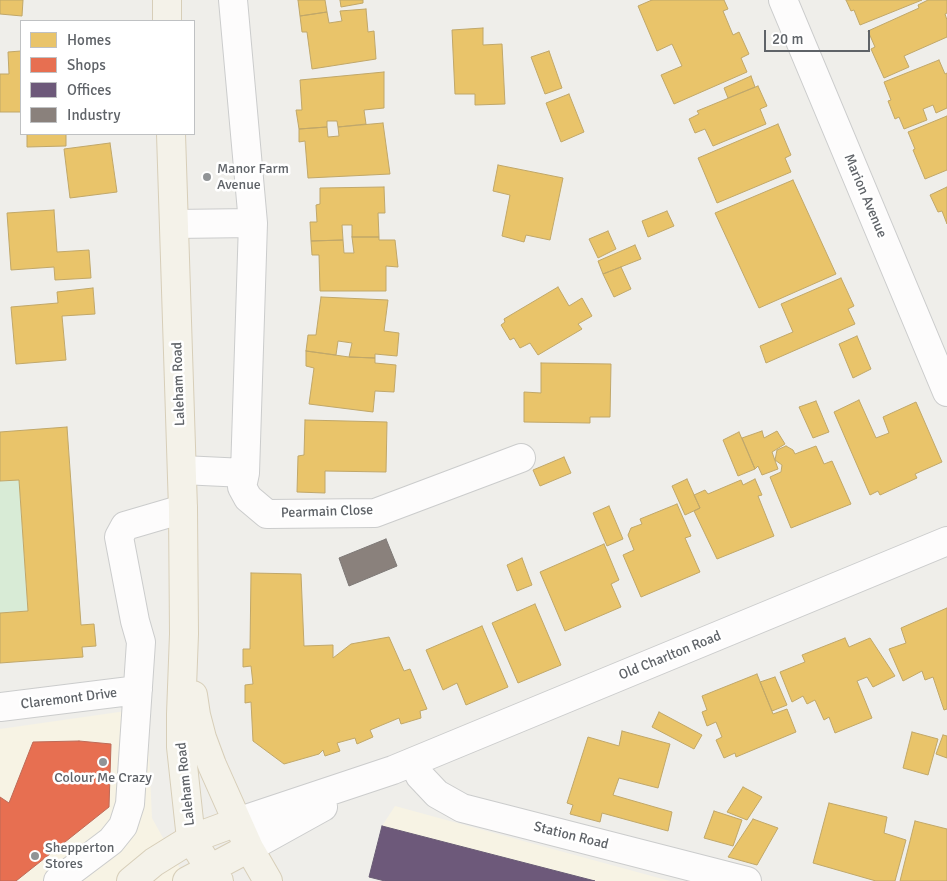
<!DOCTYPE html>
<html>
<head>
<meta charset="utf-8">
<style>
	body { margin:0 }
	#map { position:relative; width:947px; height:881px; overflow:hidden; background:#efeeea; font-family:Signika,sans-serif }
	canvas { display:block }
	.legend { position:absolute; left:20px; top:20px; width:175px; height:115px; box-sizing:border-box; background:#fff; border:1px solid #bfc1c3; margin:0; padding:6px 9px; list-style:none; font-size:15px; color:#5f6368 }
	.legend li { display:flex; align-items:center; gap:10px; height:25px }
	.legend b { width:25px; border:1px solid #bfc1c3 }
	.scale { position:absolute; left:764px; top:30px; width:106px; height:22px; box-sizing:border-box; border:2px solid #5f6368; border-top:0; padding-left:6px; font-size:15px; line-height:18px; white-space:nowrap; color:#5f6368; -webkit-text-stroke:4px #fff; paint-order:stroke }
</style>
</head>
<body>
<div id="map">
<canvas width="947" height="881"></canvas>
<ul class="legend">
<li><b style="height:14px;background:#e9c46a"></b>Homes</li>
<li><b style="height:14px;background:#e76f51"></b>Shops</li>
<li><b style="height:14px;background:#6d597a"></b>Offices</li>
<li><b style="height:14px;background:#8a817c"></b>Industry</li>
</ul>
<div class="scale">20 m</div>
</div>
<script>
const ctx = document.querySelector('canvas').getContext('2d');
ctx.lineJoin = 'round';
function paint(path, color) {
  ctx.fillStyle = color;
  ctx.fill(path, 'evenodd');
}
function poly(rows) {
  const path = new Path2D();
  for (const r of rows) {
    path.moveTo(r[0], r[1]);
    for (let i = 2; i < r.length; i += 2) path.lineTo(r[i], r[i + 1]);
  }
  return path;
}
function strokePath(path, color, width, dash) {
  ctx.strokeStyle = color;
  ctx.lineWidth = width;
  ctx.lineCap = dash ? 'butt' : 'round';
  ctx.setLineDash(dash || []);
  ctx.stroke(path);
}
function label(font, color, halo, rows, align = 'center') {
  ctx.font = font + ' Signika,sans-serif';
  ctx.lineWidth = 5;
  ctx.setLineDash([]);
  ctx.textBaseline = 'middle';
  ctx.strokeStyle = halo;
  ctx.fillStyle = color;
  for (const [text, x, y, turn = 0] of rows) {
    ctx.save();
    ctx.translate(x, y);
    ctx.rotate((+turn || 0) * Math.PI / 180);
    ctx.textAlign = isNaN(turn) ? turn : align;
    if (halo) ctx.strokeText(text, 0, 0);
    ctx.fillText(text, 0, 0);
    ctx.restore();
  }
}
paint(poly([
	[147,708,152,818,187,881,0,881,0,729],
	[395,806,670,881,385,881,369,877,382,826]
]), '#f7f3e4');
paint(poly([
	[19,480,28,611,0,613,0,481]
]), '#d8ebd6');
const homes = poly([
	[0,0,23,0,22,16,0,14,0,0],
	[298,0,325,0,327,12,300,16,298,0],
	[340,0,363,0,363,3,341,7,340,0],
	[652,0,724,0,728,9,723,11,733,35,739,32,749,54,741,58,747,72,674,104,661,75,682,66,672,44,657,51,638,6,652,0],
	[846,0,922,0,860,25,854,10,851,11,846,0],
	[928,0,947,0,947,13,945,14,947,20,947,37,904,56,909,67,884,78,871,49,875,47,868,31,919,8,918,5,928,0],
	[366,9,368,32,374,31,376,59,312,69,307,32,302,32,300,16,327,12,329,23,342,21,340,11,366,9],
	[483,28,483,45,502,44,505,104,475,105,475,94,455,94,452,30,483,28],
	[21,51,21,112,0,112,0,74,9,74,8,52,21,51],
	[549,51,562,88,545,94,531,57,549,51],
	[939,60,945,74,947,73,947,108,936,113,933,105,923,109,927,120,904,129,899,117,895,119,888,101,891,100,884,82,939,60],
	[384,72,384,108,364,110,366,124,338,127,337,121,327,121,327,127,299,129,296,110,302,110,300,80,384,72],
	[751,76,755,87,728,98,724,88,751,76],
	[758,86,767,106,760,109,766,124,713,146,705,129,695,133,689,119,699,114,697,111,758,86],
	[569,94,584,132,561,142,546,103,569,94],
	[947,116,947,170,925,179,913,150,915,149,908,132,947,116],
	[383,123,390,174,308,178,305,141,299,142,299,129,327,127,328,137,339,136,338,127,383,123],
	[778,124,791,155,785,158,791,172,717,203,698,158,778,124],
	[27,134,66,134,66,146,27,147,27,134],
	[110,143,117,192,70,198,64,149,110,143],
	[498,165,563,178,550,240,526,235,524,242,502,236,510,195,493,191,498,165],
	[793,180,836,274,759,308,715,213,793,180],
	[384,187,385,213,378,213,379,237,352,237,352,225,342,225,343,240,311,241,310,222,317,222,316,205,320,204,320,188,384,187],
	[947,187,947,224,942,211,938,212,930,195,947,187],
	[54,210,57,252,89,250,91,278,55,280,54,267,11,270,7,213,54,210],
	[667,211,674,226,648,237,642,221,667,211],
	[608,231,616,249,598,258,589,239,608,231],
	[352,237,379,237,379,240,395,240,398,267,386,266,386,291,320,291,319,255,312,255,311,241,343,240,344,253,354,253,352,237],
	[635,245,641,259,603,274,598,261,635,245],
	[621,267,631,289,614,297,603,274,621,267],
	[841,278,854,306,848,309,855,324,766,363,760,346,793,332,781,304,841,278],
	[558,287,569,306,582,298,592,316,578,324,582,329,538,355,530,343,520,348,514,338,510,340,501,325,505,322,504,319,558,287],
	[93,288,95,314,62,316,66,360,16,364,11,307,58,303,57,292,93,288],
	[321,297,388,300,384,331,399,333,397,356,375,354,375,358,349,357,352,343,338,341,336,355,306,351,308,335,316,335,321,297],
	[857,336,871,369,853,378,839,344,857,336],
	[306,351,349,357,375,358,375,363,396,365,394,392,375,391,373,412,309,404,314,368,306,366,306,351],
	[541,363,611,364,610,417,590,417,590,423,524,422,524,392,541,393,541,363],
	[859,400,876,438,889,433,883,417,916,402,942,462,915,474,917,478,880,495,878,491,870,495,834,412,859,400],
	[816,401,829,432,813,438,799,407,816,401],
	[305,420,387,422,386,472,325,471,325,493,297,492,298,456,304,455,305,420],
	[67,427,81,625,94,624,96,646,82,647,83,657,0,663,0,613,28,611,19,480,0,481,0,432,67,427],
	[762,431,764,438,777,431,785,444,772,452,778,469,762,475,758,466,755,469,742,438,762,431],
	[739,432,755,469,738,476,723,440,739,432],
	[786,446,793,450,795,454,816,446,824,464,832,461,851,504,791,528,770,477,781,472,782,465,775,460,777,450,786,446],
	[564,457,571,473,540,486,533,470,564,457],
	[687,479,700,508,685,515,672,486,687,479],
	[755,479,762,495,758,496,774,536,717,559,694,511,700,508,694,495,705,490,708,494,741,480,743,485,755,479],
	[677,504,691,536,685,538,700,572,641,597,623,555,634,550,628,535,631,528,642,524,640,519,677,504],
	[609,506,623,539,607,546,593,513,609,506],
	[604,544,619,580,611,584,621,607,565,631,540,572,604,544],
	[522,558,532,585,517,591,507,565,522,558],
	[251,573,301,574,304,646,333,645,333,658,351,644,389,637,404,671,410,669,427,709,420,711,421,718,401,724,399,718,370,730,373,737,357,744,355,738,337,743,340,751,325,756,323,750,319,754,284,764,253,741,251,702,245,703,245,685,253,684,251,666,243,667,243,649,250,649,251,573],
	[535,604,561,665,518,683,492,623,535,604],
	[947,608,947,709,944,710,933,677,925,680,922,671,903,681,889,649,906,643,901,628,947,608],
	[482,626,508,687,466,705,457,683,443,690,426,650,482,626],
	[845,638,849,647,870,638,895,676,873,687,867,677,857,681,872,718,835,733,829,717,824,720,815,700,807,704,803,696,792,702,780,672,805,662,802,655,845,638],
	[757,674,773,714,787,709,796,732,736,757,735,753,724,758,716,740,722,737,716,722,707,726,702,712,707,710,702,696,757,674],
	[775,677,787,705,772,711,760,682,775,677],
	[659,712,702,735,694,749,652,727,659,712],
	[622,731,670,744,658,788,619,778,613,795,672,812,668,831,602,813,600,822,570,814,573,805,567,803,588,737,619,746,622,731],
	[912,732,938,739,928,775,903,768,912,732],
	[943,735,947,736,947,758,936,754,943,735],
	[743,787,762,797,747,820,727,812,743,787],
	[829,803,887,817,884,833,906,840,895,881,876,881,813,863,829,803],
	[714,811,742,820,733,846,704,838,714,811],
	[753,819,778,828,757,865,728,857,753,819],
	[915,821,947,829,947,881,900,881,915,821]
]);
paint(homes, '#e9c46a');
strokePath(homes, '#c0a769', 1);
const shops = poly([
	[79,741,111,744,109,807,16,881,0,881,0,797,9,803,33,742,79,741]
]);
paint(shops, '#e76f51');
strokePath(shops, '#be6b58', 1);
const offices = poly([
	[382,826,595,881,385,881,369,877,382,826]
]);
paint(offices, '#6d597a');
strokePath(offices, '#695c75', 1);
const industry = poly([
	[386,539,397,566,349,586,339,558,386,539]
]);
paint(industry, '#8a817c');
strokePath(industry, '#7d7876', 1);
const minor = poly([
	[233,0,253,223,245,473,242,487,248,498,267,514,375,513,521,458],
	[783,0,947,392],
	[174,224,253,223],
	[182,470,245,473],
	[0,707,138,690],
	[413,762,420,776,437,794,462,808,747,881],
	[237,822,393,770,947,541],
	[249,848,323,807],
	[58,881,111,841,123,826,130,804,141,642,135,621,119,537,125,526,183,509]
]);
const major = poly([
	[167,0,167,21],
	[171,134,183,509,184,634,181,714,181,747,191,839,210,869,219,881],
	[193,695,196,715,202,738,212,765,249,848,268,881],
	[131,881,154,862,191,839,237,822],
	[187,881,249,848]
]);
strokePath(minor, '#cbcccc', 30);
strokePath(major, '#d7ceb8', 30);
strokePath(minor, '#fdfcfc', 28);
strokePath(major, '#f4f2e9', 28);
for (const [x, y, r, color] of [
	[207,177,5,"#919496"],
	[103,762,5,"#919496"],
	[35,856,5,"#919496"]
]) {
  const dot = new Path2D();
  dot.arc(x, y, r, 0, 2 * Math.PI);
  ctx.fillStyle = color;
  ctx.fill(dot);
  strokePath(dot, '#fff', 2);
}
label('14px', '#5f6368', '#fff', [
	["Manor Farm",217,169],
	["Avenue",217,185],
	["Colour Me Crazy",103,778,"center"],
	["Shepperton",45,848],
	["Stores",45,864]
], 'left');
label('14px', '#5f6368', '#fff', [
	["Marion Avenue",865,196,67],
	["Laleham Road",179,384,-92],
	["Pearmain Close",327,512,-2],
	["Old Charlton Road",670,656,-22],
	["Claremont Drive",69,699,-7],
	["Laleham Road",186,784,-96],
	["Station Road",571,836,14]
]);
</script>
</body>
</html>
